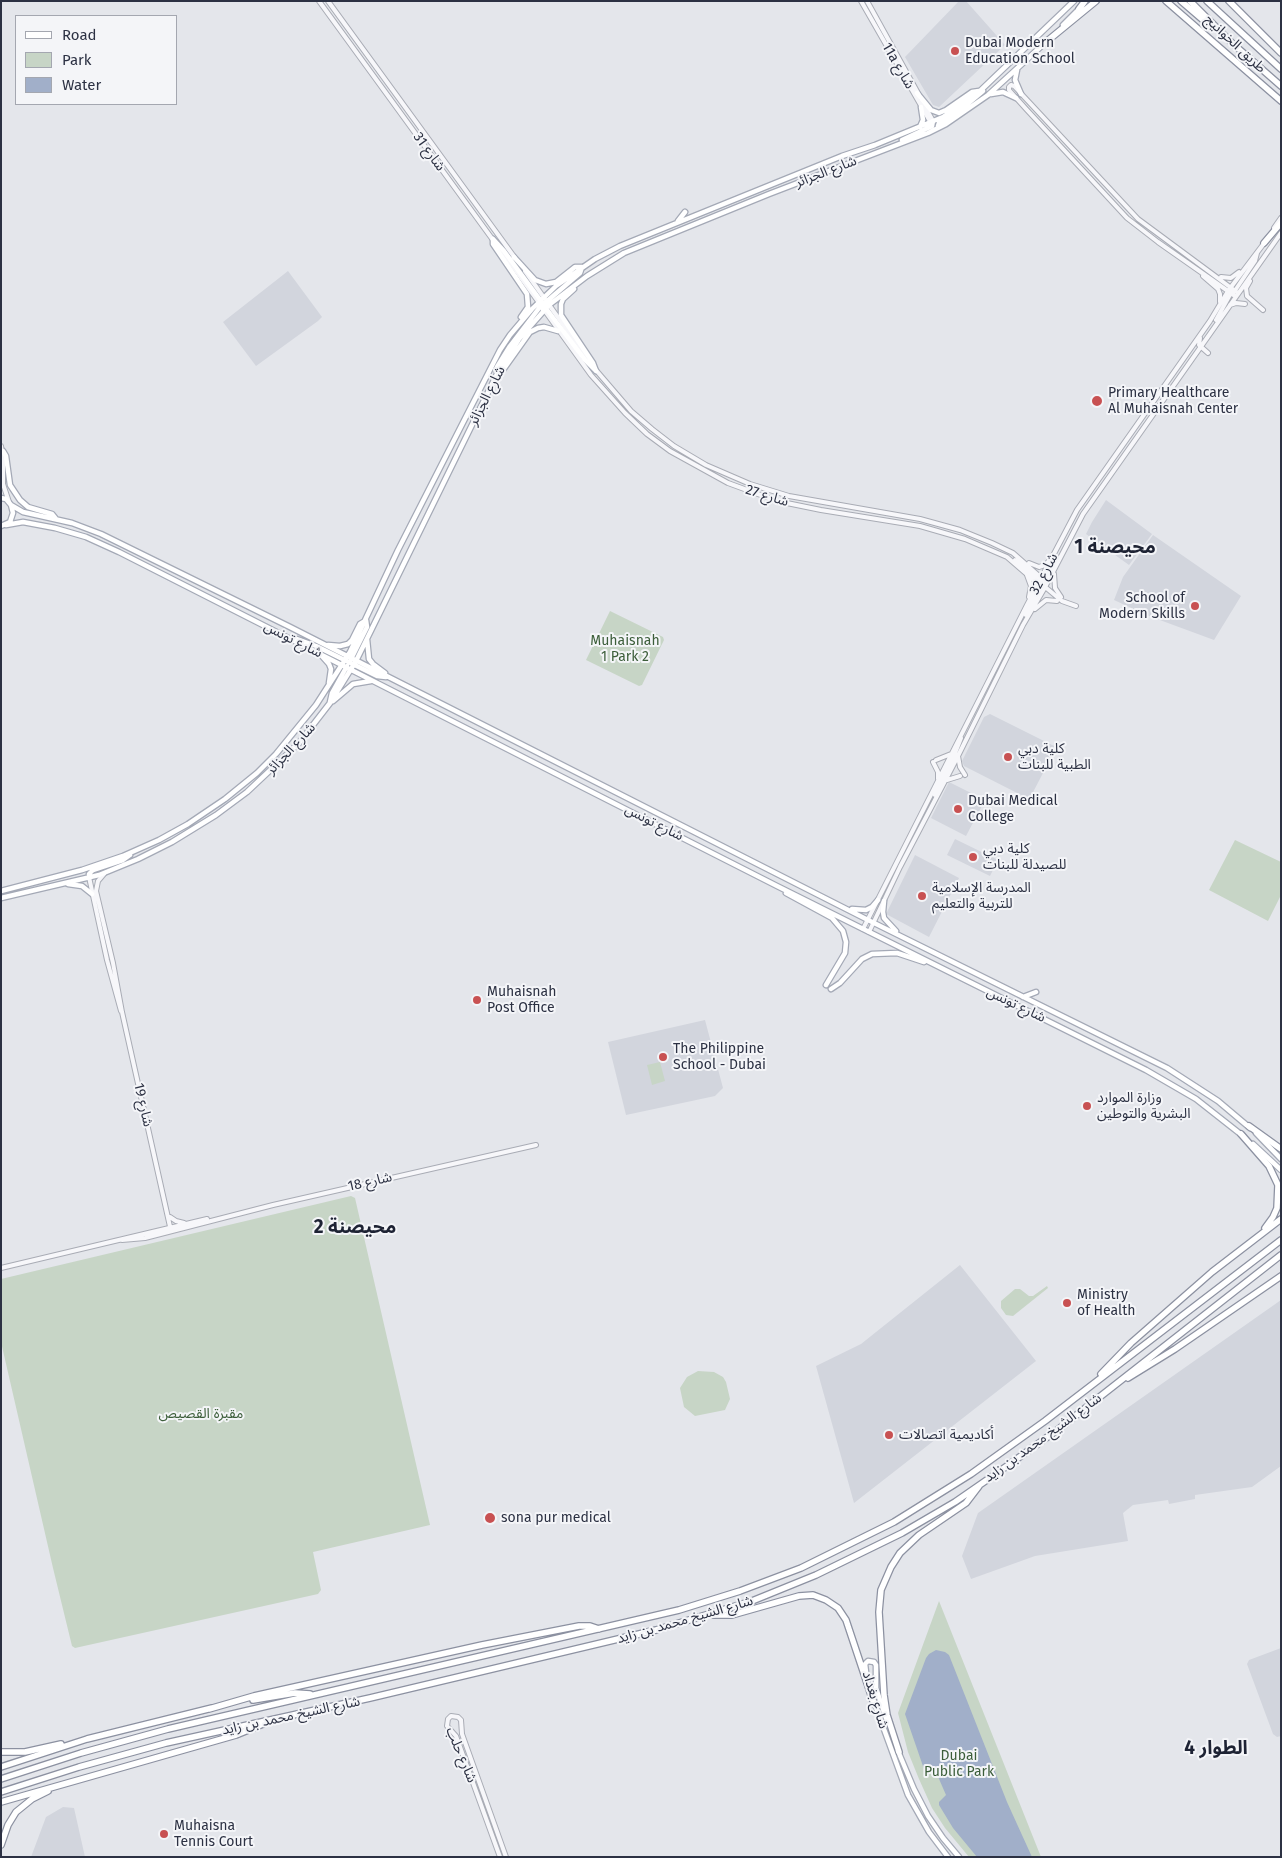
<!DOCTYPE html>
<html>
<head>
<meta charset="utf-8">
<style>
	body { margin:0 }
	#map { position:relative; width:1282px; height:1858px; overflow:hidden; background:#e4e6eb; font-family:"Fira Sans",sans-serif }
	canvas { display:block }
	.frame { position:absolute; inset:0; border:2px solid #2c3143; pointer-events:none }
	.legend { position:absolute; left:15px; top:15px; width:162px; height:90px; box-sizing:border-box; background:#f4f5f8; border:1px solid #a4a7b0; margin:0; padding:6px 9px; list-style:none; font-size:15px; color:#2c3143 }
	.legend li { display:flex; align-items:center; gap:10px; height:25px }
	.legend b { width:25px; border:1px solid #a4a7b0 }
</style>
</head>
<body>
<div id="map">
<canvas width="1282" height="1858"></canvas>
<div class="frame"></div>
<ul class="legend">
<li><b style="height:6px;background:#fff"></b>Road</li>
<li><b style="height:14px;background:#c7d5c6"></b>Park</li>
<li><b style="height:14px;background:#a1afc9"></b>Water</li>
</ul>
</div>
<script>
const ctx = document.querySelector('canvas').getContext('2d');
ctx.lineJoin = 'round';
function paint(path, color) {
  ctx.fillStyle = color;
  ctx.fill(path, 'evenodd');
}
function poly(rows) {
  const path = new Path2D();
  for (const r of rows) {
    path.moveTo(r[0], r[1]);
    for (let i = 2; i < r.length; i += 2) path.lineTo(r[i], r[i + 1]);
  }
  return path;
}
function strokePath(path, color, width, dash) {
  ctx.strokeStyle = color;
  ctx.lineWidth = width;
  ctx.lineCap = dash ? 'butt' : 'round';
  ctx.setLineDash(dash || []);
  ctx.stroke(path);
}
function label(font, color, halo, rows, align = 'center') {
  ctx.font = font + ' "Fira Sans","Noto Sans Arabic",sans-serif';
  ctx.lineWidth = 4;
  ctx.setLineDash([]);
  ctx.textBaseline = 'middle';
  ctx.strokeStyle = halo;
  ctx.fillStyle = color;
  for (const [text, x, y, turn = 0] of rows) {
    ctx.save();
    ctx.translate(x, y);
    ctx.rotate((+turn || 0) * Math.PI / 180);
    ctx.textAlign = isNaN(turn) ? turn : align;
    if (halo) ctx.strokeText(text, 0, 0);
    ctx.fillText(text, 0, 0);
    ctx.restore();
  }
}
paint(poly([
	[959,1,966,1,1005,45,939,107,933,105,905,57],
	[288,271,322,317,318,321,256,366,223,322],
	[1106,500,1152,534,1129,565,1086,534,1092,522],
	[1153,535,1241,596,1214,640,1149,616,1114,600,1123,577],
	[990,714,1054,746,1054,752,1031,796,1027,798,964,766,962,761,984,717],
	[949,782,985,800,966,836,931,818],
	[955,839,998,860,990,876,947,855],
	[915,855,959,878,929,937,886,914],
	[705,1020,723,1088,715,1096,626,1115,608,1042],
	[960,1265,1036,1361,854,1503,816,1366,861,1344],
	[1281,1300,1281,1466,1252,1487,1195,1495,1195,1499,1169,1504,1168,1500,1133,1505,1123,1513,1128,1541,1035,1556,971,1579,962,1556,978,1513],
	[1281,1648,1281,1736,1277,1737,1273,1734,1247,1664,1249,1660],
	[63,1807,74,1808,85,1857,31,1857,46,1817]
]), '#d2d5dd');
paint(poly([
	[610,611,663,637,664,640,642,685,639,686,586,660],
	[1235,840,1281,862,1281,895,1268,921,1209,890],
	[660,1062,665,1081,652,1085,647,1065],
	[351,1196,355,1198,430,1525,313,1552,321,1590,318,1594,75,1648,72,1646,53,1568,1,1342,1,1279],
	[1047,1286,1048,1288,1013,1316,1006,1315,1001,1308,1001,1301,1015,1289,1020,1289,1029,1296,1033,1296],
	[698,1371,714,1372,723,1377,726,1382,730,1399,725,1410,695,1416,684,1407,680,1388,687,1377],
	[939,1601,1041,1857,969,1857,945,1828,932,1808,919,1779,908,1752,898,1713]
]), '#c7d5c6');
paint(poly([
	[936,1650,945,1652,949,1655,1007,1802,1032,1857,977,1857,953,1828,939,1805,939,1802,946,1795,936,1772,925,1772,905,1714,926,1658,929,1654]
]), '#a1afc9');
const minor = poly([
	[319,1,493,240],
	[328,1,515,258],
	[861,1,931,123],
	[867,1,919,95],
	[922,101,933,121],
	[1274,228,1281,218],
	[499,247,591,375,625,413,647,434,670,451,728,483,777,501,821,510,920,526,965,539,1007,557,1044,589],
	[525,271,589,361],
	[1203,276,1218,289,1220,294,1220,302],
	[1221,277,1231,278,1239,272],
	[1250,281,1246,288,1247,296,1263,310],
	[1234,292,1255,261,1257,253],
	[1235,296,1158,242,1127,218,1027,110,1009,90,1009,87,1011,85,1014,86,1138,219,1238,293],
	[1230,305,1236,303,1245,304],
	[1216,320,1232,291],
	[1200,338,1199,345,1208,353],
	[595,369,631,411,652,429,674,446,706,465,750,484,789,496,920,519,960,530,992,543,1013,553,1047,583],
	[1,446,3,458,3,484,9,502],
	[1015,560,1042,582],
	[1029,563,1039,567,1045,565,1051,559],
	[1054,574,1055,588,1061,597],
	[1027,575,1031,586,1029,597],
	[1044,582,1052,566],
	[1044,586,1062,601,1076,606],
	[1035,609,1046,600,1057,601],
	[1026,615,1041,586],
	[958,756,960,767,965,775],
	[936,760,951,754],
	[933,762,938,772,938,779],
	[949,768,961,738],
	[947,780,960,776],
	[935,795,947,771,946,765],
	[104,874,98,881,96,891,113,963,122,1012,171,1231],
	[89,877,107,960,121,1011],
	[863,929,1027,605,1077,510,1210,321,1228,291,1265,242],
	[869,932,900,867,958,756,1023,625,1044,589,1083,514,1281,233],
	[170,1217,176,1221,184,1223],
	[122,1240,145,1238,273,1205,536,1145],
	[1,1268,207,1219],
	[500,1857,456,1736,447,1726,448,1719,451,1716,458,1717,461,1720,462,1734,506,1857]
]);
const major = poly([
	[1063,25,1081,7],
	[1017,70,1015,80,1021,94],
	[917,93,931,110,939,113,946,110,972,92,979,91],
	[991,94,1003,92,1016,98],
	[920,127,923,120,921,107],
	[940,127,938,126,939,123,959,111,983,91],
	[902,140,932,126,933,121],
	[678,221,685,212],
	[493,239,493,244,527,294,528,307,521,317],
	[493,239,504,251,541,301],
	[514,257,535,280,546,284,556,282,575,267,582,267,580,273,546,302,543,310],
	[574,289,563,299,561,304,561,315,593,363,596,371],
	[545,307,585,360,596,371],
	[497,374,497,367,510,346,543,303],
	[498,374,503,370,530,332,538,328,544,327,558,331],
	[3,451,6,456,10,485,20,500,28,507,52,514,56,519],
	[1,498,6,499,11,505,13,513,10,522,1,526],
	[11,505,23,512,72,523,101,534,290,627,868,920,1167,1068,1218,1101,1250,1128],
	[6,525,23,522,55,528,86,537,119,552,777,886,1146,1070,1196,1099,1243,1136],
	[297,639,316,646,377,676,386,677],
	[367,639,369,659,373,664,385,673],
	[328,645,340,646,348,644,352,640,360,624,365,621],
	[321,655,329,664,331,669,329,683],
	[351,659,367,627,366,620],
	[333,701,353,684,371,681],
	[330,702,332,693,347,666],
	[89,877,89,874,93,870,123,860,130,855],
	[68,884,82,886,92,894],
	[1,891,82,870,123,856,159,840,188,824,225,799,257,773,276,754,316,705,350,652,398,550,500,350,510,335,532,309,556,286,595,259,620,246,842,156,875,145,943,117,980,91,1074,1],
	[786,893,832,918,843,931,846,942,845,953,826,985],
	[1,898,99,875,138,859,172,842,216,815,247,792,299,743,330,703,356,661,497,374,519,339,549,305,587,276,624,253,769,194,928,133,946,124,988,95,1047,41],
	[884,901,883,912,884,918,896,931],
	[852,909,866,910,872,907,878,900],
	[831,989,840,983,862,959,872,954,897,953,924,962],
	[1023,997,1036,992],
	[1256,1133,1281,1159],
	[1253,1144,1281,1170],
	[866,1672,865,1664,868,1661,874,1662,876,1665,876,1688,886,1718],
	[873,1699,908,1795,929,1832,948,1857],
	[898,1751,914,1789,928,1816,943,1838,959,1857]
]);
const highway = poly([
	[1166,1,1281,101],
	[1181,1,1210,26],
	[1190,1,1232,43,1281,86],
	[1207,1,1281,69],
	[1229,1,1281,53],
	[1079,9,1085,1],
	[1046,42,1096,1],
	[1264,243,1281,223],
	[1249,1126,1281,1149],
	[1241,1134,1269,1166,1278,1185,1277,1208,1273,1217,1265,1228],
	[1101,1374,1131,1343,1212,1272,1281,1219],
	[1128,1378,1175,1349,1281,1276],
	[714,1615,732,1615,799,1596,813,1595,826,1600,838,1608,846,1620,873,1701],
	[253,1700,295,1693,310,1694],
	[209,1709,254,1696,482,1645,579,1626,590,1626,599,1629],
	[1,1752,25,1752,61,1744],
	[899,1752,887,1715,884,1695,879,1612,881,1590,891,1567,900,1553,919,1535,966,1503,979,1486],
	[1,1767,87,1739,212,1708],
	[1,1779,81,1753,168,1729,679,1610,740,1591,801,1568,894,1522,971,1474,1045,1421,1281,1240],
	[1,1792,79,1767,166,1743,370,1698,656,1630,752,1601,816,1575,902,1533,955,1502,1007,1466,1060,1428,1281,1255],
	[1,1802,236,1735,263,1724],
	[1,1845,8,1825,16,1812,32,1799,48,1791]
]);
strokePath(minor, '#a9acb5', 6);
strokePath(major, '#a4a9b6', 7);
strokePath(highway, '#8c91a1', 8);
strokePath(minor, '#f7f7fa', 4);
strokePath(major, '#fff', 4.5);
strokePath(highway, '#fff', 5.5);
for (const [x, y, r, color] of [
	[955,51,5,"#c85152"],
	[1097,401,6,"#c85152"],
	[1195,606,5,"#c85152"],
	[1008,757,5,"#c85152"],
	[958,809,5,"#c85152"],
	[973,857,5,"#c85152"],
	[922,896,5,"#c85152"],
	[477,1000,5,"#c85152"],
	[663,1057,5,"#c85152"],
	[1087,1106,5,"#c85152"],
	[1067,1303,5,"#c85152"],
	[889,1435,5,"#c85152"],
	[490,1518,6,"#c85152"],
	[164,1834,5,"#c85152"]
]) {
  const dot = new Path2D();
  dot.arc(x, y, r, 0, 2 * Math.PI);
  ctx.fillStyle = color;
  ctx.fill(dot);
  strokePath(dot, '#f4f5f8', 2);
}
label('14px', '#2c3143', '#f4f5f8', [
	["Dubai Modern",965,43],
	["Education School",965,59],
	["Primary Healthcare",1108,393],
	["Al Muhaisnah Center",1108,409],
	["School of",1185,598,"right"],
	["Modern Skills",1185,614,"right"],
	["كلية دبي",1018,749],
	["الطبية للبنات",1018,765],
	["Dubai Medical",968,801],
	["College",968,817],
	["كلية دبي",983,849],
	["للصيدلة للبنات",983,865],
	["المدرسة الإسلامية",932,888],
	["للتربية والتعليم",932,904],
	["Muhaisnah",487,992],
	["Post Office",487,1008],
	["The Philippine",673,1049],
	["School - Dubai",673,1065],
	["وزارة الموارد",1097,1098],
	["البشرية والتوطين",1097,1114],
	["Ministry",1077,1295],
	["of Health",1077,1311],
	["أكاديمية اتصالات",899,1435],
	["sona pur medical",501,1518],
	["Muhaisna",174,1826],
	["Tennis Court",174,1842]
], 'left');
label('14px', '#2c3143', '#f4f5f8', [
	["طريق الخوانيج",1235,44,43],
	["11a شارع",898,66,60],
	["شارع 31",429,152,54],
	["شارع الجزائر",826,172,-21],
	["شارع الجزائر",487,396,-63],
	["شارع 27",767,496,17],
	["شارع 32",1044,574,-62],
	["شارع تونس",293,640,27],
	["شارع الجزائر",291,749,-47],
	["شارع تونس",654,823,27],
	["شارع تونس",1016,1005,26],
	["شارع 19",143,1105,77],
	["شارع 18",370,1182,-13],
	["شارع الشيخ محمد بن زايد",1043,1438,-36],
	["شارع الشيخ محمد بن زايد",685,1620,-16],
	["شارع بغداد",875,1700,73],
	["شارع الشيخ محمد بن زايد",291,1716,-12],
	["شارع حلب",461,1755,67]
]);
label('14px', '#3c5e3a', '#f4f5f8', [
	["Muhaisnah",625,641],
	["1 Park 2",625,657],
	["مقبرة القصيص",201,1414],
	["Dubai",959,1756],
	["Public Park",959,1772]
]);
label('bold 19px', '#1e2334', '#f4f5f8', [
	["محيصنة 1",1115,548],
	["محيصنة 2",355,1228],
	["الطوار 4",1216,1749]
]);
</script>
</body>
</html>
